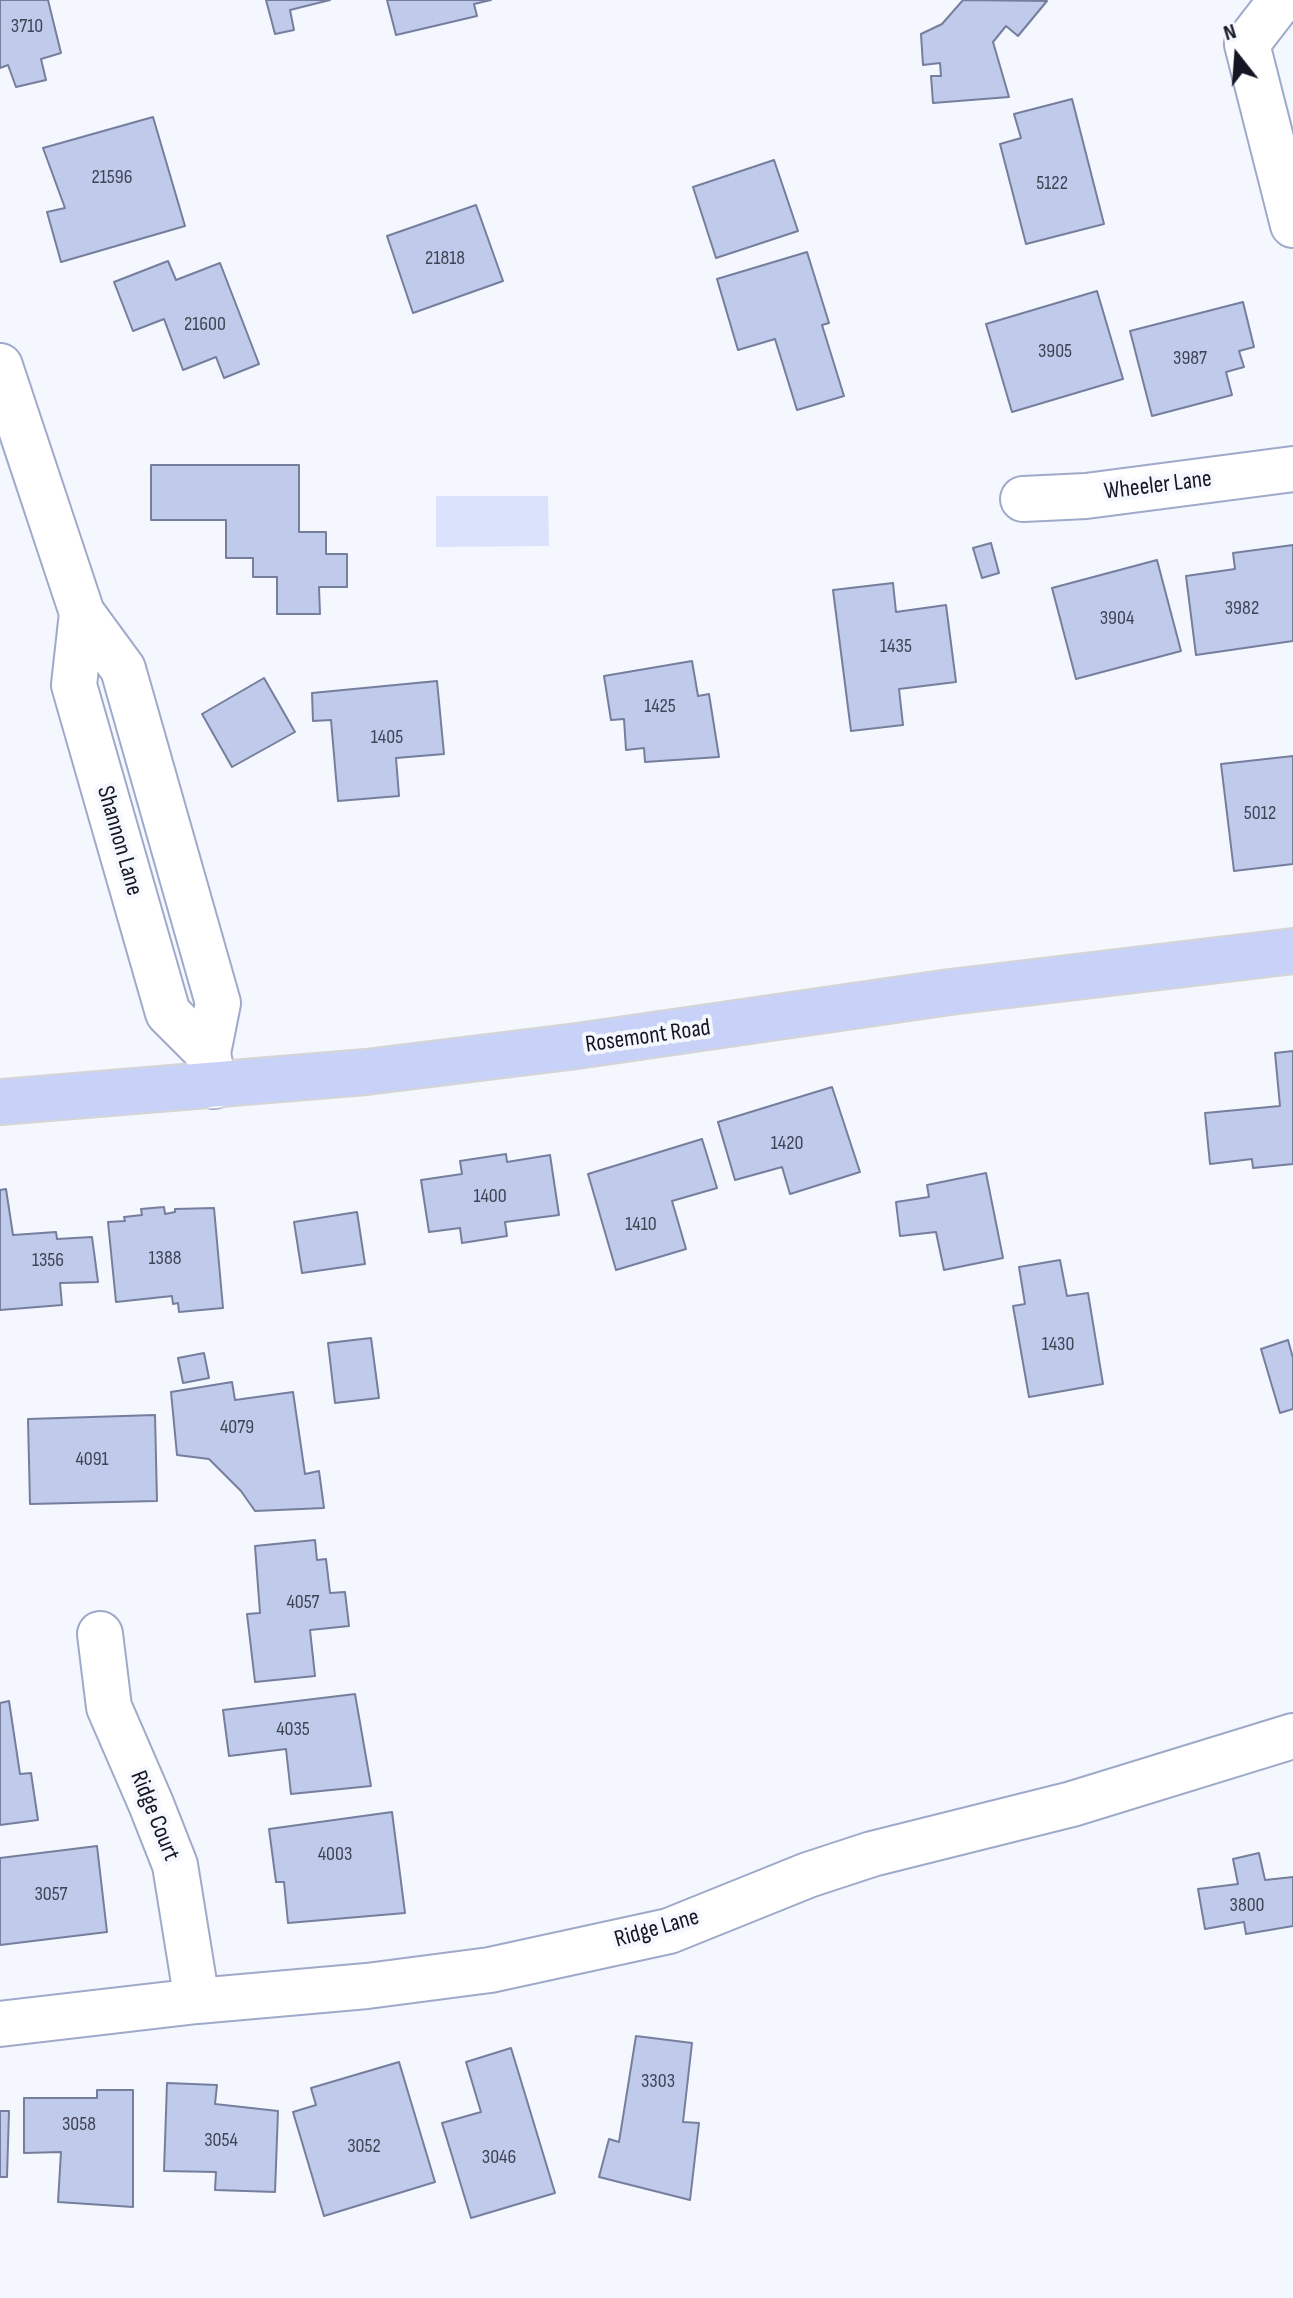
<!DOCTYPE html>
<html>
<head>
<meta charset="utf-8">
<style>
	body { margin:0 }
	#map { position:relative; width:1293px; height:2298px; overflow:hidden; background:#f4f7fe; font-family:"Sofia Sans Condensed",sans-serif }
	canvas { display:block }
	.north { position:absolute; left:1197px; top:16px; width:80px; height:80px; -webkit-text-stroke:6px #f4f7fe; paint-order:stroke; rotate:343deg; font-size:22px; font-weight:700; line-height:32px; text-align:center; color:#141723 }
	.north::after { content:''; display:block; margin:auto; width:28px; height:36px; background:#141723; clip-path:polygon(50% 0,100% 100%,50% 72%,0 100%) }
</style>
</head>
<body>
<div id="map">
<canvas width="1293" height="2298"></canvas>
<div class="north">N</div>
</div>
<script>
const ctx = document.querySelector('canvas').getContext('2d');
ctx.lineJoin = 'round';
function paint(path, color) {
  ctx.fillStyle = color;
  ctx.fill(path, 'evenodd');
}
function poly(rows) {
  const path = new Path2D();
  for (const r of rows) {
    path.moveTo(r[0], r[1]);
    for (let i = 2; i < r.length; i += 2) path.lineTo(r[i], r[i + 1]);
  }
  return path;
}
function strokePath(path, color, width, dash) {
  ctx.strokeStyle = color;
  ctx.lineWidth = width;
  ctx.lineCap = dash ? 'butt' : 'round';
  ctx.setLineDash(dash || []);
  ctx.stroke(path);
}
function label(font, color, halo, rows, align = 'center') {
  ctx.font = font + ' "Sofia Sans Condensed",sans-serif';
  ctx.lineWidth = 8;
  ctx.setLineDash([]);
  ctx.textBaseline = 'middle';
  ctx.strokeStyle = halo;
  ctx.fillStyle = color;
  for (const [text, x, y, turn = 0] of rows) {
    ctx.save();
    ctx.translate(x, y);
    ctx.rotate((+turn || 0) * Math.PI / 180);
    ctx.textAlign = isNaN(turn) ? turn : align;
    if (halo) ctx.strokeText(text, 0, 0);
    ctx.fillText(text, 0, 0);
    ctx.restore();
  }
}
paint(poly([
	[436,496,548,496,549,546,436,547]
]), '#dbe2fb');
const building = poly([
	[0,0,48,0,61,53,41,59,46,80,16,87,8,65,0,68,0,0],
	[266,0,330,0,290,10,294,30,275,34,266,0],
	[387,0,491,0,474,4,477,16,396,35,387,0],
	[963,0,1047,1,1018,36,1006,26,993,42,1009,97,933,103,931,76,941,76,940,63,923,65,921,34,942,24,963,0],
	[1072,99,1104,224,1026,244,1000,144,1021,138,1014,114,1072,99],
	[153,117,185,226,61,262,47,212,65,208,43,148,153,117],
	[774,160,798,231,716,258,693,187,774,160],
	[476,205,503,281,413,313,387,236,476,205],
	[807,252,829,323,822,325,844,396,797,410,775,339,738,350,717,279,807,252],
	[168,261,176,280,220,263,259,364,224,378,216,357,183,370,164,319,133,331,114,282,168,261],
	[1097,291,1123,379,1012,412,986,324,1097,291],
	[1243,302,1254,347,1239,351,1244,367,1226,372,1232,395,1152,416,1130,331,1243,302],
	[151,465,299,465,299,532,326,532,326,554,347,554,347,587,319,587,320,614,277,614,277,577,253,577,253,558,226,558,226,520,151,520,151,465],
	[991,543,999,573,982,578,973,548,991,543],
	[1293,545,1293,641,1196,655,1186,576,1235,569,1233,553,1293,545],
	[1157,560,1181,651,1076,679,1052,588,1157,560],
	[893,583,896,612,946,605,956,682,899,689,903,725,851,731,833,590,893,583],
	[692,661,698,696,709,694,719,757,645,762,644,748,626,750,624,719,611,720,604,676,692,661],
	[264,678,295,732,232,767,202,714,264,678],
	[437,681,444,754,396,758,399,796,338,801,331,720,313,721,312,693,437,681],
	[1293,756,1293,864,1234,871,1221,764,1293,756],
	[1293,1051,1293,1164,1253,1168,1252,1159,1210,1164,1205,1113,1280,1106,1275,1053,1293,1051],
	[832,1087,860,1172,790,1194,782,1167,735,1180,718,1122,832,1087],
	[702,1139,717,1188,672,1201,686,1249,616,1270,588,1174,702,1139],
	[506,1154,507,1162,550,1155,559,1215,505,1222,507,1236,462,1243,460,1228,429,1232,421,1180,462,1174,460,1161,506,1154],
	[986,1173,1003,1258,944,1270,936,1232,900,1236,896,1202,929,1197,927,1185,986,1173],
	[6,1189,13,1235,56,1232,57,1239,92,1237,98,1282,60,1283,62,1305,0,1310,0,1190,6,1189],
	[164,1207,165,1214,175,1212,175,1209,214,1208,223,1308,179,1312,178,1303,173,1304,172,1296,116,1302,108,1222,125,1221,124,1217,142,1215,141,1209,164,1207],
	[357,1212,365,1264,302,1273,294,1222,357,1212],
	[1060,1260,1067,1296,1088,1293,1103,1384,1029,1397,1013,1306,1025,1304,1019,1267,1060,1260],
	[371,1338,379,1398,335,1403,328,1343,371,1338],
	[1288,1340,1293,1358,1293,1409,1280,1413,1261,1349,1288,1340],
	[204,1353,209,1378,183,1383,178,1358,204,1353],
	[232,1382,235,1400,293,1392,305,1474,319,1471,324,1508,255,1511,241,1491,209,1459,177,1455,171,1392,232,1382],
	[155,1415,157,1501,30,1504,28,1419,155,1415],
	[315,1540,317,1560,326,1559,330,1593,345,1592,349,1626,310,1630,315,1676,255,1682,247,1614,260,1613,255,1546,315,1540],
	[355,1694,371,1786,291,1794,286,1749,229,1756,223,1710,355,1694],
	[9,1701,20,1774,31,1773,38,1820,0,1825,0,1703,9,1701],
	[392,1812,405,1913,288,1923,284,1882,276,1882,269,1829,392,1812],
	[97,1846,107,1932,0,1945,0,1858,97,1846],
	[1259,1853,1265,1880,1293,1877,1293,1926,1246,1934,1244,1922,1205,1929,1198,1889,1238,1884,1233,1859,1259,1853],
	[636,2036,692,2043,683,2122,699,2123,690,2200,599,2177,609,2139,619,2142,636,2036],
	[511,2048,555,2193,471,2218,442,2123,481,2112,466,2062,511,2048],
	[399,2062,435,2182,324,2216,293,2112,316,2105,311,2088,399,2062],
	[167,2083,217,2085,215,2104,278,2111,275,2192,215,2190,216,2172,164,2171,167,2083],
	[97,2090,133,2090,133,2207,58,2202,61,2152,24,2153,24,2098,97,2098,97,2090],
	[0,2111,9,2111,7,2177,0,2177,0,2111]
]);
paint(building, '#c0cbec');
strokePath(building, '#757e9d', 2);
const minor = poly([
	[1281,0,1247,44,1293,225],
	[0,366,82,613,123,669,218,1003,208,1053,214,1086],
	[1023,499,1086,496,1293,469],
	[82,613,74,685,168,1013,208,1053],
	[100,1634,109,1707,151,1804,175,1865,197,2001],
	[0,2024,197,2001,367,1986,490,1970,669,1931,808,1875,872,1854,1072,1804,1293,1736]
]);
const major = poly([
	[0,1102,366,1072,577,1046,950,992,1293,951]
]);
strokePath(minor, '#9fa9c9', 48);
strokePath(major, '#d5d5d7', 48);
strokePath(minor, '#fff', 44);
strokePath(major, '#c8d2f8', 44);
label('20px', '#3f4455', null, [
	["3710",27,27],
	["21596",112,178],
	["5122",1052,184],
	["21818",445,259],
	["21600",205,325],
	["3905",1055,352],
	["3987",1190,359],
	["3982",1242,609],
	["3904",1117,619],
	["1435",896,647],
	["1425",660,707],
	["1405",387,738],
	["5012",1260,814],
	["1420",787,1144],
	["1400",490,1197],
	["1410",641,1225],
	["1388",165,1259],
	["1356",48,1261],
	["1430",1058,1345],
	["4079",237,1428],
	["4091",92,1460],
	["4057",303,1603],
	["4035",293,1730],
	["4003",335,1855],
	["3057",51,1895],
	["3800",1247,1906],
	["3303",658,2082],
	["3058",79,2125],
	["3054",221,2141],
	["3052",364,2147],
	["3046",499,2158]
]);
label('24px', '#141723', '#f4f7fe', [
	["Wheeler Lane",1158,486,-7],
	["Shannon Lane",119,841,74],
	["Rosemont Road",648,1037,-8],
	["Ridge Court",154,1816,68],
	["Ridge Lane",657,1929,-16]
]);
</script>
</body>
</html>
